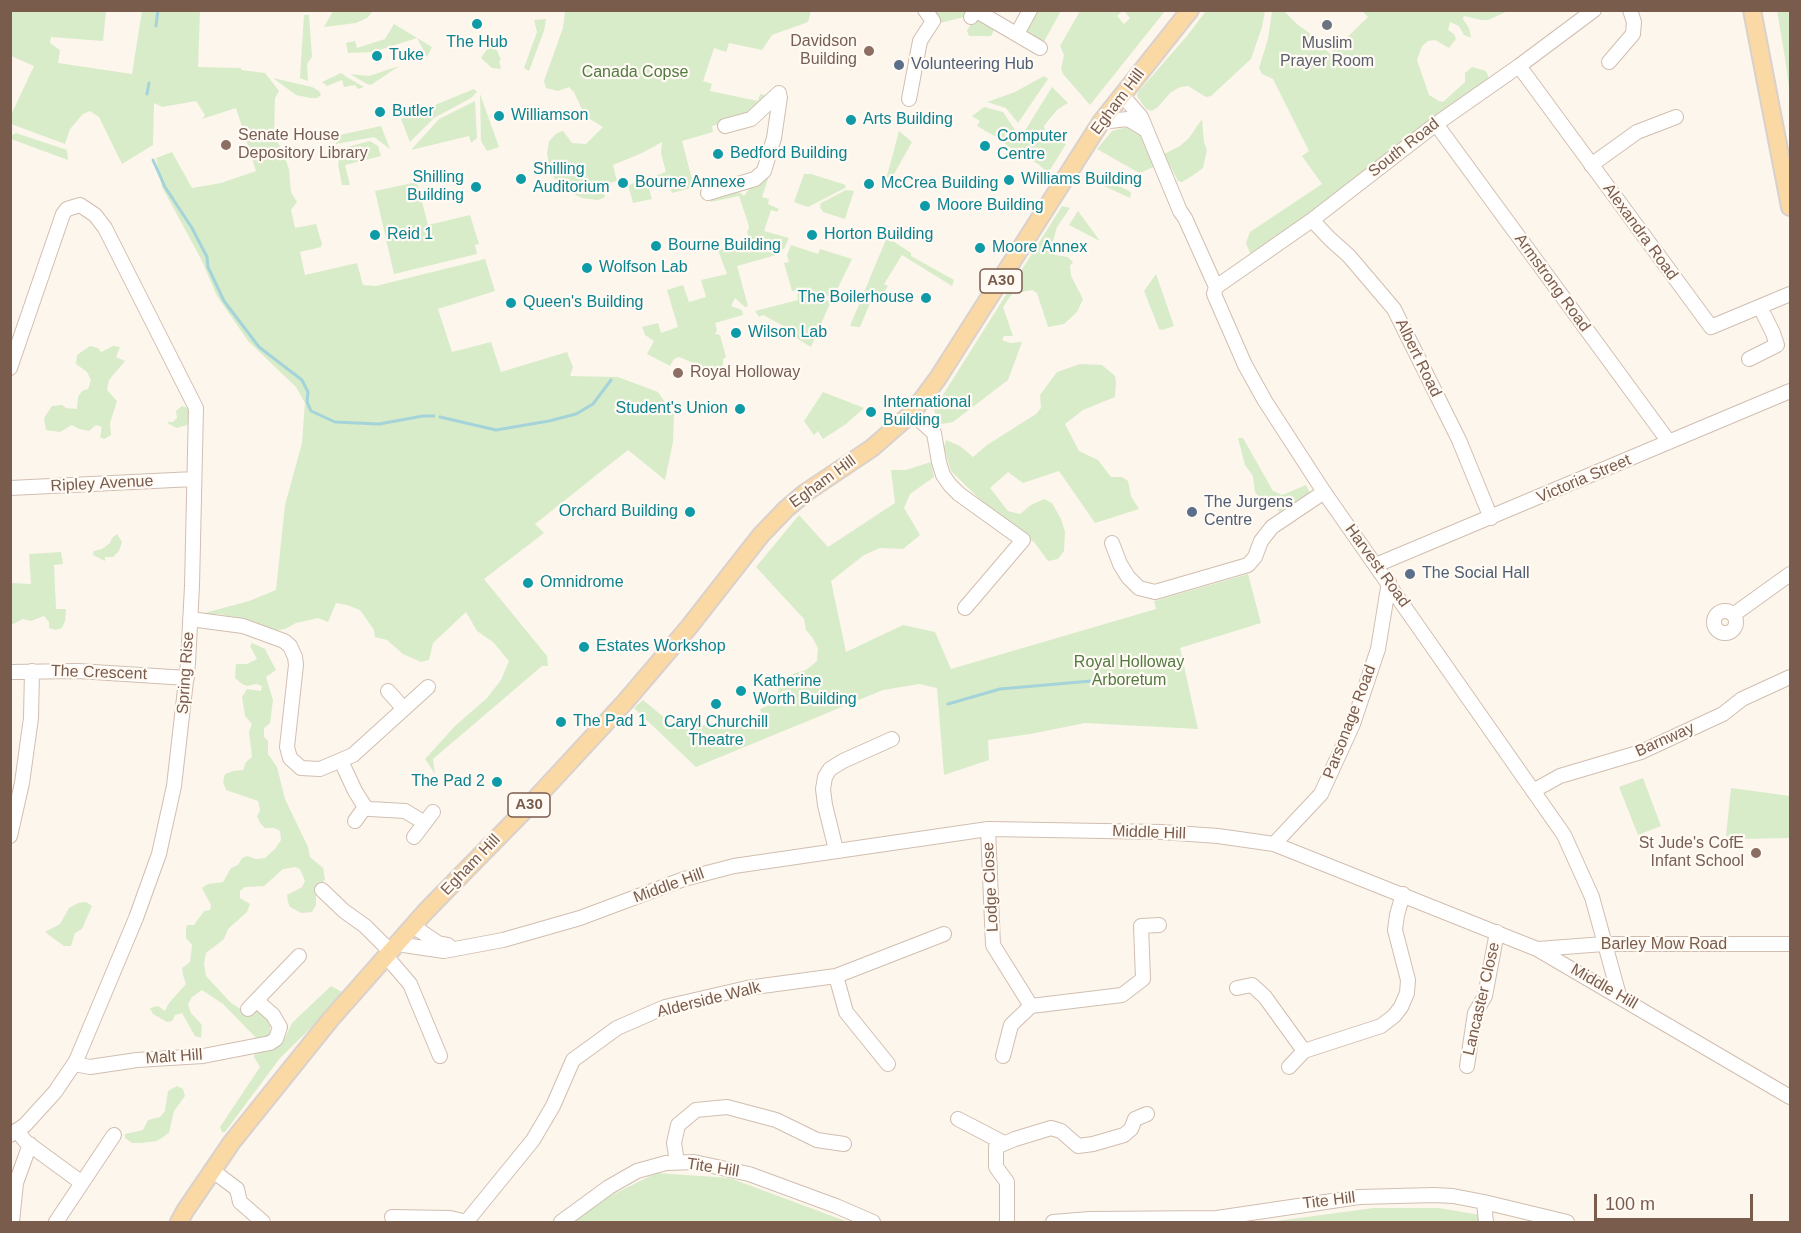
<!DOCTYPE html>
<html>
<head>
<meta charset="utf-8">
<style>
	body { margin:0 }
	#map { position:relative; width:1801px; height:1233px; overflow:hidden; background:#fdf6ec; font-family:Helvetica,sans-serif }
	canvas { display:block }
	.frame { position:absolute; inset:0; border:12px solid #7a5c4d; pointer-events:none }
	.scale { position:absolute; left:1594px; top:1194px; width:159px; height:27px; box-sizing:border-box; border:3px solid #7a5c4d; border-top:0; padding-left:8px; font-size:18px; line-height:21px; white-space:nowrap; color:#7a5c4d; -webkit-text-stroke:4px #fffaf3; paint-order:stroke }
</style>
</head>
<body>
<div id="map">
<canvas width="1801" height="1233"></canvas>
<div class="frame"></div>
<div class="scale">100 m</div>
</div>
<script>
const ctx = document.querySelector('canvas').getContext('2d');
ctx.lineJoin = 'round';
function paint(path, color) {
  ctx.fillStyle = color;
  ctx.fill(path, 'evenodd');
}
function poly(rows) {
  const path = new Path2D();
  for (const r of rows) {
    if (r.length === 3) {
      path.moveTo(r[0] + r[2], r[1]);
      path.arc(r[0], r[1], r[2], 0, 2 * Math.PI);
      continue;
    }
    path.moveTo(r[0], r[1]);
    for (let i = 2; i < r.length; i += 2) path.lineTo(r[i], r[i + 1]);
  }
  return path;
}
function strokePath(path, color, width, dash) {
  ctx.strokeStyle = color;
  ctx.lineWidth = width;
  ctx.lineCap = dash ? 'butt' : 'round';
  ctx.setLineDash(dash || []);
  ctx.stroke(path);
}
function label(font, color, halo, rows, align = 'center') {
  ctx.font = font + ' Helvetica,sans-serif';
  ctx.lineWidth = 4.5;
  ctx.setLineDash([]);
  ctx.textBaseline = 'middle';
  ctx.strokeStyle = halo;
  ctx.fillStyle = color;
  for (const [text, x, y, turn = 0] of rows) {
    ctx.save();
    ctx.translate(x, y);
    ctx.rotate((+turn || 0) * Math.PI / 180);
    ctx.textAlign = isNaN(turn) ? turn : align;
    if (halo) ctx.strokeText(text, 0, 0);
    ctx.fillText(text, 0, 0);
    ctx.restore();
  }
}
paint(poly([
	[10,11,106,11,103,41,51,37,50,43,60,50,58,63,132,74,142,11,200,11,198,67,241,68,241,70,265,73,279,91,275,98,274,135,282,150,289,169,291,192,297,202,291,210,295,228,316,224,322,244,321,247,300,252,305,275,357,263,363,285,376,286,485,259,495,291,438,309,452,352,491,342,501,372,567,352,573,367,570,376,618,377,658,392,674,415,673,442,665,480,628,450,535,524,544,533,484,579,547,656,548,666,542,666,433,759,435,774,425,759,455,726,487,698,501,680,509,661,493,642,477,631,466,612,433,643,429,660,421,662,403,654,387,640,375,637,374,630,360,610,347,605,336,603,328,622,318,618,296,623,285,629,272,631,253,621,219,614,201,614,249,601,276,590,285,505,302,443,305,403,296,387,248,341,217,296,201,259,162,187,156,158,172,152,192,188,221,183,256,171,236,108,202,119,205,115,196,101,162,107,154,103,153,145,122,164,99,117,90,111,83,114,70,129,65,144,11,124,11,115,34,66,11,56],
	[333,11,333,10,373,11,367,18,356,23,324,27],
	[565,11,811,11,808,22,772,35,762,50,729,43,726,52,714,48,703,81,712,84,710,91,758,101,760,94,771,96,748,117,712,126,713,132,682,141,694,187,672,193,668,184,649,189,652,199,633,203,628,185,666,172,661,153,662,142,642,153,613,165,617,181,602,185,605,197,598,200,582,198,572,193,554,178,550,171,547,153,549,141,557,133,563,131,572,143,586,144,603,127,585,116,574,92,569,87,558,91,546,88,544,81,563,28],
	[927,11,969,11,964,17,940,23],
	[1033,11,1061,11,1042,45,1023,35],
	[1080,11,1123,11,1117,16,1124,24,1130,18,1124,11,1165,11,1090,105,1063,74,1061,68,1064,55,1060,46],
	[1206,11,1265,11,1262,27,1251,59,1211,96,1206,97,1188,86,1180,87,1170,93,1158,107,1152,111,1146,109,1137,96,1138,92,1187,36],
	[1272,11,1285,12,1298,25,1308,32,1330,54,1368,17,1362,11,1508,11,1488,20,1481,20,1464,16,1463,19,1469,28,1471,38,1464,35,1459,26,1450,22,1448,30,1454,34,1456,39,1449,48,1435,40,1428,41,1422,46,1417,60,1429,95,1439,101,1443,102,1465,82,1465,73,1472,67,1486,71,1490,81,1259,256,1250,253,1246,243,1250,232,1322,184,1302,156,1309,151,1273,79,1262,74,1259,68,1268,39],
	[1777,11,1790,11,1790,95,1785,58],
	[304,15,309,15,312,57,307,64,308,81,300,78],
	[975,16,996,26,991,36,969,36,967,31],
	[546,19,544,31,529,71,524,68,537,32,534,20],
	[394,24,432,47,427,57,417,38,373,52,348,53,346,43,355,41,357,48,385,39],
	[495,46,501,60,499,61,501,69,492,68,481,58,487,49],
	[399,66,371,85,367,84,350,74,369,76],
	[341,73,345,76,364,87,358,89,355,85,344,87,342,80,327,86,322,82],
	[1044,76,1048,79,1018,123,1006,108,987,102,1015,92],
	[273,78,312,87,319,91,321,95,317,98,311,98,296,95],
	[1052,87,1068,103,1057,110,1044,126,1046,136,1066,144,1048,173,1038,164,1008,146,1000,139,977,126,980,121,972,116,984,107,1003,112,1015,130,1023,134],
	[474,89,477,92,471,98,434,118,410,142,401,119],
	[480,94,499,147,487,151,481,141],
	[475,101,477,138,471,143,469,136,411,150,439,119],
	[1202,119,1204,142,1207,150,1203,168,1192,176,1182,182,1178,181,1164,154,1180,146,1189,138],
	[381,126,390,149,374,137,336,144,335,136],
	[1127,127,1140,135,1154,167,1139,173,1097,149,1112,131],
	[899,131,912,142,889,183,887,176],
	[16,133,67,150,68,160,11,139,12,135],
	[370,141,378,146,381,156,345,165,350,185,342,185,338,164,339,160,345,157,343,148],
	[770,173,762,197,769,199,768,204,779,209,777,212,771,210,764,231,789,238,784,249,775,252,776,255,737,266,748,306,745,307,735,298,731,306,742,310,743,315,715,323,717,330,715,334,720,335,726,357,723,359,723,365,716,372,679,357,674,359,670,366,647,354,654,341,645,335,642,327,658,323,661,333,678,327,667,290,683,285,689,302,706,297,701,280,727,274,718,250,751,243,747,232,749,228,748,223,739,196,711,202,710,200,738,191,744,196,749,189,747,187],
	[804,174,811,174,846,185,845,188,808,207,794,202],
	[1094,174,1131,192,1130,198,1091,180],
	[417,182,428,225,470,215,479,244,475,245,477,254,394,274,375,191],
	[846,190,854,191,845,219,823,212,820,207,821,203],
	[1062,206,1070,208,1057,227,1052,245,1055,255,1068,257,1073,262,1070,266,1071,276,1083,299,1077,312,1064,324,1048,327,1037,293,1032,290,1012,294,1003,307,1013,336,1004,336,1002,340,1010,343,1022,342,1008,380,953,422,941,424,937,420,934,409],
	[1078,211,1100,241,1069,225],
	[887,237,911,253,911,256,954,280,952,286,902,255,884,284,888,286,882,296,874,294,860,327,850,326],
	[791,245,818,254,820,249,852,259,833,298,806,288,792,291,784,263,789,262,787,255],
	[1156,274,1174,326,1162,330,1159,329,1144,291],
	[804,292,831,301,811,347,785,331,787,328,763,315,759,317,755,311,798,300,797,293],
	[90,346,98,348,101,352,113,346,120,347,116,357,125,361,109,380,107,390,117,401,110,423,111,435,104,439,100,437,102,427,96,425,89,431,79,429,72,425,60,432,46,430,44,418,52,406,62,405,66,408,77,409,78,397,82,391,88,389,91,380,87,372,76,364,77,355],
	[1080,364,1102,365,1115,376,1116,382,1115,397,1083,410,1065,424,1079,451,1098,460,1111,477,1122,477,1128,481,1131,496,1139,509,1095,523,1059,471,1023,483,1008,472,990,488,1008,511,1020,514,1031,505,1044,499,1052,503,1061,519,1065,532,1064,551,1058,559,1048,561,1034,542,996,515,951,471,944,448,946,440,960,446,973,457,987,445,1036,414,1041,408,1040,395,1057,372],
	[823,392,864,408,846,424,823,439,818,431,814,435,804,421],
	[182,406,191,409,191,416,187,425,177,428,169,424,167,422,173,422,177,418,176,411],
	[1238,438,1243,438,1273,491,1282,495,1306,485,1310,493,1279,512,1273,503,1269,505,1261,500,1255,492,1253,476,1245,465],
	[931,462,934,477,910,494,904,508,920,535,903,549,880,548,864,555,831,581,846,652,903,625,935,632,951,669,1156,609,1154,601,1248,574,1261,623,1180,648,1198,729,1085,723,1030,734,988,740,989,760,944,775,937,688,919,684,883,690,696,767,634,708,643,700,678,729,699,725,713,726,742,716,746,727,764,720,760,709,777,702,779,683,795,673,806,670,817,661,818,648,812,637,806,630,804,619,756,567,799,515,828,547,895,503,891,470,906,470],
	[117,534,122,542,119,551,113,557,105,557,105,561,93,555,94,551,102,549,110,543,112,538],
	[61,552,63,564,54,565,56,609,66,609,65,621,62,628,55,630,49,628,49,622,44,616,31,621,23,619,11,625,11,583,31,584,29,554],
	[252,643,265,649,276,670,266,677,273,700,270,723,264,728,264,737,268,741,268,754,277,767,285,799,308,847,310,857,323,868,325,879,321,885,316,889,316,905,312,912,301,913,290,907,288,902,287,895,302,887,305,881,300,869,295,867,283,869,264,886,245,887,240,891,240,898,250,904,247,912,228,929,224,939,206,953,204,963,206,976,231,1003,244,1011,260,1010,270,1021,270,1037,274,1049,284,1040,292,1023,331,986,342,992,317,1022,280,1058,225,1132,222,1132,220,1127,260,1067,254,1057,259,1041,223,1004,202,990,192,997,188,1004,191,1013,202,1025,201,1038,195,1036,182,1013,175,1015,172,1021,167,1022,153,1014,150,1008,158,1006,165,1011,169,1003,186,984,183,975,182,968,190,962,192,945,186,938,186,928,187,925,194,925,204,911,210,910,211,905,202,888,208,884,223,882,231,868,238,865,242,858,247,856,256,859,265,858,275,849,281,840,280,831,274,828,265,828,260,823,257,816,260,810,258,801,226,790,223,782,225,774,233,771,243,770,246,762,252,757,249,732,252,724,245,716,242,697,247,689,261,691,262,686,256,684,247,686,242,684,235,678,236,664,247,664,257,659,250,646],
	[1643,778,1661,826,1638,835,1619,787],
	[1731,788,1790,796,1790,838,1738,839,1726,836],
	[86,902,92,906,82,929,75,933,71,946,64,946,45,932,60,924,69,908,78,903],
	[177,1086,183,1089,185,1096,174,1111,169,1133,157,1141,141,1143,132,1143,125,1138,125,1134,143,1130,148,1120,160,1117,165,1111,168,1091],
	[656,1173,730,1178,848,1222,573,1222,610,1196],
	[1374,1208,1439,1208,1480,1215,1481,1222,1269,1222]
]), '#d8ecc9');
strokePath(poly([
	[156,26,158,10],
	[147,94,149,83],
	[153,160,165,187,192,228,207,257,208,267,224,301,259,347,302,380,308,392,307,402,311,411,335,422,379,424,423,416,434,416],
	[440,417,496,430,549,421,576,414,593,404,611,380],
	[948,704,1000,689,1091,681]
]), '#a5d3da', 3);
const minor = poly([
	[971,17,975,10,1040,48],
	[1017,34,1030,10],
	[1609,62,1633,34,1634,22,1630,10],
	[1519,66,1711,327,1790,294],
	[1122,95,1141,117,1180,211,1185,218,1216,287,1214,294,1224,317,1245,365,1265,401,1324,492,1564,835,1592,897,1619,995],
	[909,99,920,41,933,21,925,10],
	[1101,122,1128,119,1146,130],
	[1436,124,1669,442],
	[725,126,751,119,779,93],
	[1591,165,1637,132,1676,117],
	[708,193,755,179,764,171,774,138,780,97],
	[1312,220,1330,239,1349,256,1394,309,1459,440,1491,518],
	[1216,287,1312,220,1436,124,1519,66,1594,10],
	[1749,359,1777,345,1773,333,1760,307],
	[10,368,63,214,67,209,80,205,95,215,105,228,196,408,192,586,188,663,174,786,159,854,136,918,76,1061,55,1092,25,1125,10,1135],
	[912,413,934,433,939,462,943,475,950,485,959,494,1023,540,965,608],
	[10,488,194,479],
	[1112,543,1120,564,1128,577,1139,588,1155,592,1248,565,1255,557,1261,541,1272,527,1324,492],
	[1376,565,1790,391],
	[1725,622,11],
	[1733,615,1790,574],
	[190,619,243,626,284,641,290,646,295,657,296,665,287,747,290,758,301,768,320,769,353,755,428,687],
	[10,672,78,671,187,678],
	[388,691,404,709],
	[341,761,355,791,365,807,370,809,405,811,425,823],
	[1533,791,1560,776,1641,752,1723,714,1742,699,1790,677],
	[355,821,365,807],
	[988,829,993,945,1031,1006],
	[10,836,22,783,31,718,32,671],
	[414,837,433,812],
	[1274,844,1321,794,1353,724,1378,649,1389,582],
	[836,850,825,805,823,789,825,777,830,769,843,761,892,739],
	[322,890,344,911,365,926,384,945,392,950],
	[413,926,438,943,448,945],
	[397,944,444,951,503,940,580,918,684,879,734,866,988,829,1161,832,1218,836,1274,844,1537,949,1790,1097],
	[1538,949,1604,944,1790,944],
	[384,958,392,963,410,984,440,1056],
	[836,976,846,1012,888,1064],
	[1237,988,1252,985,1265,997,1304,1051,1381,1026,1394,1016,1401,1007,1407,993,1408,980,1395,930,1397,915,1403,894],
	[248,1009,299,956],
	[1003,1056,1011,1025,1031,1006,1122,995,1143,979,1141,926,1159,925],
	[74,1064,90,1067,137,1060,203,1056,270,1043,276,1039,280,1027,273,1015,257,1001],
	[1467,1066,1475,1013,1485,996,1497,932],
	[1289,1067,1304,1051],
	[958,1119,1004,1143],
	[17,1131,26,1142,82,1183],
	[677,1162,674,1143,678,1125,696,1110,727,1107,776,1120,817,1140,844,1144],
	[213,1171,237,1189,240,1202,263,1222],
	[1484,1202,1486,1222],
	[392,1217,450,1218,467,1222],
	[467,1221,533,1140,553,1106,573,1060,617,1028,665,1007,747,988,836,976,944,934],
	[12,1222,16,1183,30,1144],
	[56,1222,114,1135],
	[561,1222,609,1187,637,1171,666,1163,694,1162,749,1174,836,1206,873,1222],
	[1007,1222,1007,1182,996,1167,996,1147,1015,1139,1051,1128,1061,1131,1078,1146,1093,1144,1124,1135,1131,1129,1135,1119,1147,1114],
	[1053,1222,1090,1219,1217,1218,1359,1197,1434,1195,1453,1196,1484,1202,1567,1222]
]);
const major = poly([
	[1752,10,1790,207],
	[179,1222,185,1211,232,1142,330,1020,426,911,525,810,625,702,689,627,761,535,786,509,805,493,872,448,912,413,938,378,1101,122,1190,10]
]);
strokePath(minor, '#d1beb0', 16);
strokePath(major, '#dad1cd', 20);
strokePath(minor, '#fff', 14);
strokePath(major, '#fbd9a5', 16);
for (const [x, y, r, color] of [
	[477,24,6,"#0f9aa8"],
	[1327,25,6,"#6b7280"],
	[869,51,6,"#8d6e63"],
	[377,56,6,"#0f9aa8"],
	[899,65,6,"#5c6f8a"],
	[380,112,6,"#0f9aa8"],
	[499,116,6,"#0f9aa8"],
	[851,120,6,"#0f9aa8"],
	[226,145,6,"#8d6e63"],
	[985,146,6,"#0f9aa8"],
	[718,154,6,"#0f9aa8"],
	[521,179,6,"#0f9aa8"],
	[1009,180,6,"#0f9aa8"],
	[623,183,6,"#0f9aa8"],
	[869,184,6,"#0f9aa8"],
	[476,187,6,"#0f9aa8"],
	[925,206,6,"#0f9aa8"],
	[375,235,6,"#0f9aa8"],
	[812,235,6,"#0f9aa8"],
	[656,246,6,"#0f9aa8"],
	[980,248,6,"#0f9aa8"],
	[587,268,6,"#0f9aa8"],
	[926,298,6,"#0f9aa8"],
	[511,303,6,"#0f9aa8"],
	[736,333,6,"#0f9aa8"],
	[678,373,6,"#8d6e63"],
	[740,409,6,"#0f9aa8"],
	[871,412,6,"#0f9aa8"],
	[690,512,6,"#0f9aa8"],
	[1192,512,6,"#5c6f8a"],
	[1410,574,6,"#5c6f8a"],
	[528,583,6,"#0f9aa8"],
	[584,647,6,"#0f9aa8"],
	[741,691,6,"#0f9aa8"],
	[716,704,6,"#0f9aa8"],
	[561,722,6,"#0f9aa8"],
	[497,782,6,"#0f9aa8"],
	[1756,853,6,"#8d6e63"]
]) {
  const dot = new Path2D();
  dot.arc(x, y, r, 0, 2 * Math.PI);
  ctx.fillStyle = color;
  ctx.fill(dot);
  strokePath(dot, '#fffaf3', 2);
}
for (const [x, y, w] of [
	[1001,281,42],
	[529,805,42]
]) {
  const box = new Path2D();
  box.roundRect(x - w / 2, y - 12, w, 24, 4.5);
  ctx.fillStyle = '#fffaf3';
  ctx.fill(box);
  strokePath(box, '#7a5c4d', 1.5);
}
label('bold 15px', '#7a5c4d', null, [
	["A30",1001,281],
	["A30",529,805]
]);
label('16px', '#785e54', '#fffaf3', [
	["Davidson",857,42],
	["Building",857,60],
	["Senate House",238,136,"left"],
	["Depository Library",238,154,"left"],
	["Royal Holloway",690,373,"left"],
	["St Jude's CofE",1744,844],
	["Infant School",1744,862]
], 'right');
label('16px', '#0d838f', '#fffaf3', [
	["The Hub",477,43,"center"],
	["Tuke",389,56],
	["Butler",392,112],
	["Williamson",511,116],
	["Arts Building",863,120],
	["Computer",997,137],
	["Centre",997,155],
	["Bedford Building",730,154],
	["Shilling",533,170],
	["Auditorium",533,188],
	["Shilling",464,178,"right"],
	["Building",464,196,"right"],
	["Williams Building",1021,180],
	["Bourne Annexe",635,183],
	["McCrea Building",881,184],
	["Moore Building",937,206],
	["Reid 1",387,235],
	["Horton Building",824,235],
	["Bourne Building",668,246],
	["Moore Annex",992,248],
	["Wolfson Lab",599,268],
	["The Boilerhouse",914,298,"right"],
	["Queen's Building",523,303],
	["Wilson Lab",748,333],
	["International",883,403],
	["Building",883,421],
	["Student's Union",728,409,"right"],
	["Orchard Building",678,512,"right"],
	["Omnidrome",540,583],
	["Estates Workshop",596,647],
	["Katherine",753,682],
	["Worth Building",753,700],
	["The Pad 1",573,722],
	["Caryl Churchill",716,723,"center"],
	["Theatre",716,741,"center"],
	["The Pad 2",485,782,"right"]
], 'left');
label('16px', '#5b616d', '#fffaf3', [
	["Muslim",1327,44],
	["Prayer Room",1327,62]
]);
label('16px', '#4e5e75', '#fffaf3', [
	["Volunteering Hub",911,65],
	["The Jurgens",1204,503],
	["Centre",1204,521],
	["The Social Hall",1422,574]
], 'left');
label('16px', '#537a41', '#fffaf3', [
	["Canada Copse",635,73],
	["Royal Holloway",1129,663],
	["Arboretum",1129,681]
]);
label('16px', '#7a5c4d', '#fffaf3', [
	["Egham Hill",1118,102,-53],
	["South Road",1404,148,-38],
	["Alexandra Road",1640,232,54],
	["Armstrong Road",1552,283,54],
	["Albert Road",1418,358,64],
	["Victoria Street",1584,479,-23],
	["Egham Hill",823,482,-36],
	["Ripley Avenue",102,484,-3],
	["Harvest Road",1377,566,54],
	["The Crescent",99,673,2],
	["Spring Rise",186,673,-86],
	["Parsonage Road",1350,722,-69],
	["Barnway",1665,740,-24],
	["Middle Hill",1149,833,2],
	["Egham Hill",471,865,-46],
	["Middle Hill",669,886,-20],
	["Lodge Close",991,887,-93],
	["Barley Mow Road",1664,945],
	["Middle Hill",1604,987,30],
	["Lancaster Close",1482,999,-77],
	["Alderside Walk",709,1000,-14],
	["Malt Hill",174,1057,-4],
	["Tite Hill",713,1168,9],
	["Tite Hill",1329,1201,-7]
]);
</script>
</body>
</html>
